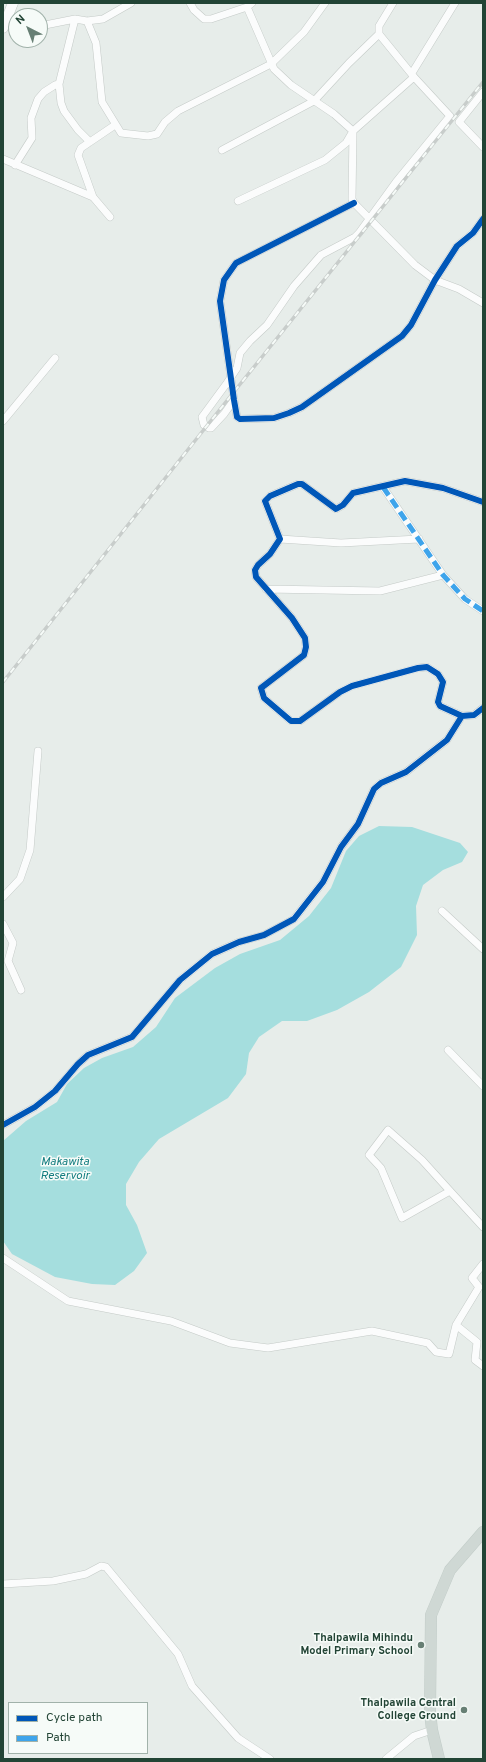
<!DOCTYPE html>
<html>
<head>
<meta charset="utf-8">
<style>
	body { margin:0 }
	#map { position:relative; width:486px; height:1762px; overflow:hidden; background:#e7edea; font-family:Overpass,sans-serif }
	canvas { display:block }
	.frame { position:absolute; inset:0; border:4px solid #224435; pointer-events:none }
	.legend { position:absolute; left:8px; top:1702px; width:140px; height:52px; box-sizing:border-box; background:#f6fbf8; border:1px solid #a1b2aa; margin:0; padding:5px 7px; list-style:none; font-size:12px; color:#224435 }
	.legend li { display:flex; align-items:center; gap:8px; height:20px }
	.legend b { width:20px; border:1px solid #a1b2aa }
	.north { position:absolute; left:8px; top:8px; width:40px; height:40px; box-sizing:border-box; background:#f6fbf8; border:1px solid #a1b2aa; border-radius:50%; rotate:318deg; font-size:11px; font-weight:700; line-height:16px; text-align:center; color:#224435 }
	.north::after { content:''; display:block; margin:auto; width:14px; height:18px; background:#677f74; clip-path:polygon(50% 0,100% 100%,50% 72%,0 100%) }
</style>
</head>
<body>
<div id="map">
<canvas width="486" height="1762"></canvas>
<div class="frame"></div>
<ul class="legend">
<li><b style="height:5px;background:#0057b8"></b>Cycle path</li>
<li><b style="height:5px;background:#3ea4eb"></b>Path</li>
</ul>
<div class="north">N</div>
</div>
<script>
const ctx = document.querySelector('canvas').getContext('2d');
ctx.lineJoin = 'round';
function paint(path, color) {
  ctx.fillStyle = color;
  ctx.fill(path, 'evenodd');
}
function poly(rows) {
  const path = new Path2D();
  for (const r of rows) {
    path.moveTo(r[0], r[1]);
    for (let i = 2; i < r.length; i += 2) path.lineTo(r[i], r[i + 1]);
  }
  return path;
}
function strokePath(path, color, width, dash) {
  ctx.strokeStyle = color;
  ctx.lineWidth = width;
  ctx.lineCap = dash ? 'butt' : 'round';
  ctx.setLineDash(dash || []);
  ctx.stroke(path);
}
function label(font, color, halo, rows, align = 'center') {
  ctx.font = font + ' Overpass,sans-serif';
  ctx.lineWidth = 3;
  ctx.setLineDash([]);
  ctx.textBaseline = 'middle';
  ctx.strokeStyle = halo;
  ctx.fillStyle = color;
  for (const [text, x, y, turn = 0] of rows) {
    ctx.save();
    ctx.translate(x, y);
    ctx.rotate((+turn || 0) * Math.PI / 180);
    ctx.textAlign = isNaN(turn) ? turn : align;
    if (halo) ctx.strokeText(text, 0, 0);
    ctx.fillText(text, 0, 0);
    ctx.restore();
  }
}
paint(poly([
	[379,826,412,827,460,843,468,852,462,862,443,870,423,885,416,906,417,935,401,967,369,992,337,1010,307,1021,282,1021,259,1037,249,1053,246,1074,228,1098,159,1139,139,1162,126,1184,126,1205,137,1225,147,1253,134,1271,115,1285,92,1284,55,1277,12,1254,3,1241,3,1141,26,1121,57,1102,67,1084,84,1068,102,1058,133,1047,156,1027,175,998,215,968,240,954,280,940,309,916,331,888,346,851,359,836]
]), '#a5dede');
const street = poly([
	[190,3,194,10,204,19,211,19,247,7],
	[252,3,247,7,274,69,291,85,334,114,353,131,352,199,354,203,415,265,435,280,459,289,483,303],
	[7,19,16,21],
	[75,19,59,84,61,103,64,111,78,130,90,142],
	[87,21,96,43,102,102,121,133,148,136,157,134,165,122,178,111,271,64,304,32,325,3],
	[40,26,75,19,87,21,103,19,131,3],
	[412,73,455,3],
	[483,92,459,122,483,147],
	[222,150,314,101,349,63,379,34],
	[3,159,93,197],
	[15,165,32,138,31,118,38,99,44,92,55,85,59,84],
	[238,201,325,160,346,143,353,131,414,77],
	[354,203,236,263,224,280,220,301,234,400,237,417,240,419,274,418,289,413,302,407,402,336,411,325,435,280,457,246,473,233,483,219],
	[110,217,93,197,78,155,81,148,115,125],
	[234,400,224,414,211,428,209,428,204,425,202,417,227,383,237,368,240,353,250,341,267,325,294,286,321,255,355,237,359,233,396,182,450,116,414,77,379,34,379,26,393,3],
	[3,421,55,358],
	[383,487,443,575,465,599,483,611],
	[483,502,443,488,405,481,353,493,343,505,336,509,302,484,298,484,270,496,265,501,280,539,270,554,258,565,255,570,256,577,292,618,305,638,306,647,304,655,261,688,264,698,291,721,300,721,340,692,352,686,418,668,427,667,438,674,443,682,438,702,440,706,462,716,474,715,483,708],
	[280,539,341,543,419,539],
	[266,589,380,591,443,575],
	[3,897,20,879,30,850,38,751],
	[442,911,483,949],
	[3,924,13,943,8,961,21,990],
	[448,1050,483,1086],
	[3,1125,35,1107,55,1091,78,1064,88,1055,132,1037,180,980,212,954,239,942,264,935,294,919,323,882,341,847,358,824,374,789,381,783,406,772,447,740,462,716],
	[450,1191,402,1218,381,1168,369,1155,388,1130,422,1160,450,1191,483,1227],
	[3,1258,68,1301,171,1321,230,1343,268,1348,372,1331,428,1343,436,1352,449,1354,456,1325],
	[483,1264,472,1278,479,1287,456,1325,477,1342,475,1360,483,1366],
	[3,1584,53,1581,86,1574,101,1566,106,1567,178,1654,192,1686,238,1738,270,1759],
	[386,1759,414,1736,432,1730]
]);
const secondary = poly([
	[3,28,13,3]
]);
const primary = poly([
	[439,1759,432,1730,430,1712,431,1615,450,1570,483,1532]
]);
strokePath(street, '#c4cac7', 8);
strokePath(secondary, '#c0c9c5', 11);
strokePath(primary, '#c2ccc8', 12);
strokePath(street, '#fbfcfc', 7);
strokePath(secondary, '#fbfcfc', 10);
strokePath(primary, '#cfd8d4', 11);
const rail = poly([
	[3,682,233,393,483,82]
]);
strokePath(rail, '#c8cdcb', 3.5);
strokePath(rail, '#f6fbf8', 2, [6]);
strokePath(poly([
	[383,487,443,575,465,599,483,611]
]), '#3ea4eb', 5, [10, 5]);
strokePath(poly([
	[354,203,236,263,224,280,220,301,234,400,237,417,240,419,274,418,289,413,302,407,402,336,411,325,435,280,457,246,473,233,483,219],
	[483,502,443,488,405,481,353,493,343,505,336,509,302,484,298,484,270,496,265,501,280,539,270,554,258,565,255,570,256,577,292,618,305,638,306,647,304,655,261,688,264,698,291,721,300,721,340,692,352,686,418,668,427,667,438,674,443,682,438,702,440,706,462,716,474,715,483,708],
	[3,1125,35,1107,55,1091,78,1064,88,1055,132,1037,180,980,212,954,239,942,264,935,294,919,323,882,341,847,358,824,374,789,381,783,406,772,447,740,462,716]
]), '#0057b8', 6);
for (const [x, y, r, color] of [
	[421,1645,4,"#677f74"],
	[464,1710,4,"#677f74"]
]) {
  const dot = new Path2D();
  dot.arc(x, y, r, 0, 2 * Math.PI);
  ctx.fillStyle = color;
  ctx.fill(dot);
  strokePath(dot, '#f6fbf8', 1.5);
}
label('bold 11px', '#224435', '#f6fbf8', [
	["Thalpawila Mihindu",413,1639],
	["Model Primary School",413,1652],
	["Thalpawila Central",456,1704],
	["College Ground",456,1717]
], 'right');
label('italic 12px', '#157e80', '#f6fbf8', [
	["Makawita",65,1163],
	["Reservoir",65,1177]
]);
</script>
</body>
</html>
